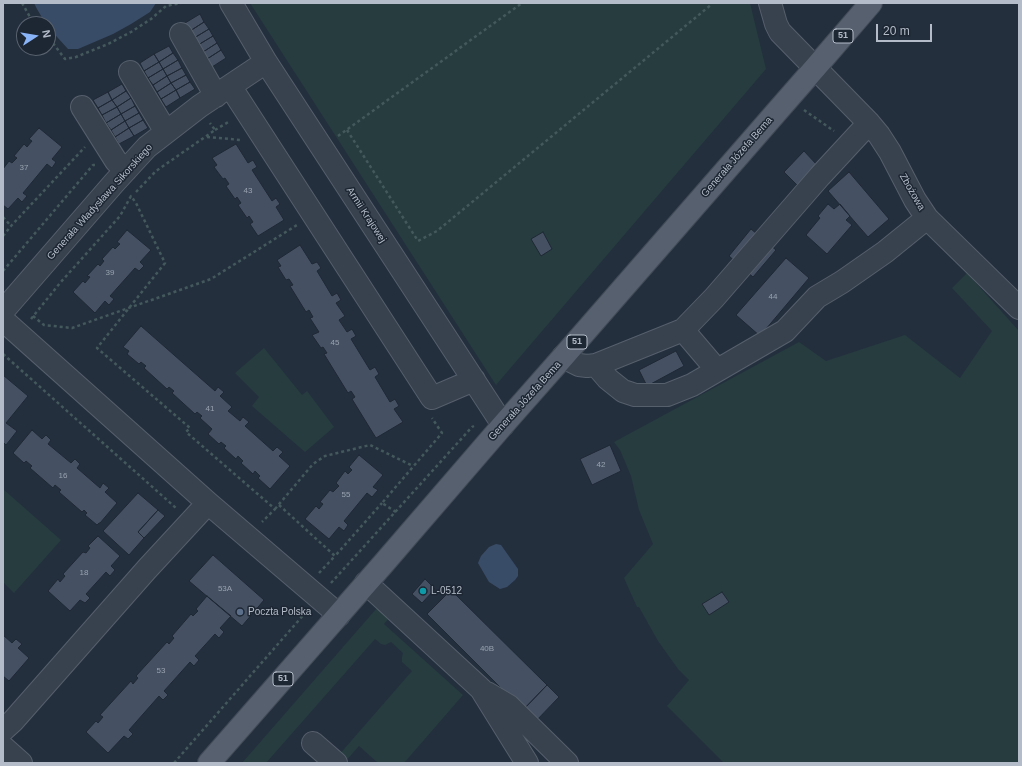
<!DOCTYPE html>
<html>
<head>
<meta charset="utf-8">
<style>
	body { margin:0 }
	#map { position:relative; width:1022px; height:766px; overflow:hidden; background:#242f3e; font-family:Helvetica,sans-serif }
	canvas { display:block }
	.frame { position:absolute; inset:0; border:4px solid #b4bcc9; pointer-events:none }
	.north { position:absolute; left:16px; top:16px; width:40px; height:40px; box-sizing:border-box; background:#1d2633; border:1px solid #59626f; border-radius:50%; rotate:78deg; font-size:11px; font-weight:700; line-height:16px; text-align:center; color:#b4bcc9 }
	.north::after { content:''; display:block; margin:auto; width:14px; height:18px; background:#8ab4f8; clip-path:polygon(50% 0,100% 100%,50% 72%,0 100%) }
	.scale { position:absolute; left:876px; top:24px; width:56px; height:18px; box-sizing:border-box; border:2px solid #b4bcc9; border-top:0; padding-left:5px; font-size:12px; line-height:14px; white-space:nowrap; color:#b4bcc9; -webkit-text-stroke:3px #1d2633; paint-order:stroke }
</style>
</head>
<body>
<div id="map">
<canvas width="1022" height="766"></canvas>
<div class="frame"></div>
<div class="north">N</div>
<div class="scale">20 m</div>
</div>
<script>
const ctx = document.querySelector('canvas').getContext('2d');
ctx.lineJoin = 'round';
function paint(path, color) {
  ctx.fillStyle = color;
  ctx.fill(path, 'evenodd');
}
function poly(rows) {
  const path = new Path2D();
  for (const r of rows) {
    path.moveTo(r[0], r[1]);
    for (let i = 2; i < r.length; i += 2) path.lineTo(r[i], r[i + 1]);
  }
  return path;
}
function strokePath(path, color, width, dash) {
  ctx.strokeStyle = color;
  ctx.lineWidth = width;
  ctx.lineCap = dash ? 'butt' : 'round';
  ctx.setLineDash(dash || []);
  ctx.stroke(path);
}
function label(font, color, halo, rows, align = 'center') {
  ctx.font = font + ' Helvetica,sans-serif';
  ctx.lineWidth = 3;
  ctx.setLineDash([]);
  ctx.textBaseline = 'middle';
  ctx.strokeStyle = halo;
  ctx.fillStyle = color;
  for (const [text, x, y, turn = 0] of rows) {
    ctx.save();
    ctx.translate(x, y);
    ctx.rotate((+turn || 0) * Math.PI / 180);
    ctx.textAlign = isNaN(turn) ? turn : align;
    if (halo) ctx.strokeText(text, 0, 0);
    ctx.fillText(text, 0, 0);
    ctx.restore();
  }
}
paint(poly([
	[250,3,750,3,766,69,496,385],
	[967,273,1019,331,1019,763,724,763,667,706,689,680,678,669,658,641,639,607,637,607,624,578,653,544,639,510,631,476,620,450,614,442,799,342,826,361,905,335,960,378,992,331,952,288],
	[264,348,302,395,307,391,334,427,305,452,252,406,259,397,235,373],
	[3,489,61,540,14,593,3,582],
	[377,608,390,617,384,624,463,695,404,763,378,763,359,746,345,762,338,756,412,671,402,662,402,657,403,653,391,642,385,645,381,644,375,639,266,763,242,763]
]), '#263c3f');
paint(poly([
	[34,3,156,3,150,12,131,24,113,34,78,49,68,49,48,27,48,24,46,24,37,9],
	[496,544,501,545,518,569,518,576,515,580,507,587,500,589,489,582,478,563,481,556,489,547]
]), '#394c67');
const building = poly([
	[200,14,204,22,190,31,185,23,200,14],
	[204,22,209,29,194,38,190,31,204,22],
	[209,29,213,36,198,45,194,38,209,29],
	[213,36,217,43,203,52,198,45,213,36],
	[217,43,221,50,207,59,203,52,217,43],
	[169,46,173,53,159,62,154,54,169,46],
	[221,50,226,58,212,67,207,59,221,50],
	[173,53,178,60,163,69,159,62,173,53],
	[154,54,159,62,144,71,140,63,154,54],
	[178,60,182,68,167,76,163,69,178,60],
	[159,62,163,69,148,78,144,71,159,62],
	[182,68,186,75,171,83,167,76,182,68],
	[163,69,167,76,153,85,148,78,163,69],
	[186,75,190,82,176,90,171,83,186,75],
	[167,76,171,83,157,92,153,85,167,76],
	[190,82,195,89,180,98,176,90,190,82],
	[171,83,176,90,161,99,157,92,171,83],
	[122,84,126,91,112,100,108,92,122,84],
	[176,90,180,98,166,107,161,99,176,90],
	[126,91,131,98,117,107,112,100,126,91],
	[108,92,112,100,98,108,93,100,108,92],
	[131,98,135,106,121,114,117,107,131,98],
	[112,100,117,107,102,115,98,108,112,100],
	[135,106,139,113,125,121,121,114,135,106],
	[117,107,121,114,106,123,102,115,117,107],
	[139,113,143,120,129,128,125,121,139,113],
	[121,114,125,121,111,130,106,123,121,114],
	[143,120,148,128,134,136,129,128,143,120],
	[125,121,129,128,115,137,111,130,125,121],
	[39,128,62,147,52,159,56,162,52,168,47,164,23,193,27,196,22,202,18,198,8,209,3,205,3,169,9,161,12,163,17,158,14,156,24,144,27,147,32,141,29,139,39,128],
	[129,128,134,136,119,144,115,137,129,128],
	[236,144,248,163,253,160,257,167,252,170,272,201,276,198,280,204,276,207,284,220,258,236,250,224,253,222,249,216,247,218,238,205,241,203,237,197,235,199,226,186,229,184,225,178,223,179,214,167,217,165,212,158,236,144],
	[804,151,817,165,797,185,784,172,804,151],
	[849,172,889,219,868,237,828,191,849,172],
	[828,204,834,209,840,204,850,216,846,220,852,225,827,254,806,235,820,218,818,216,828,204],
	[751,229,776,250,753,277,729,256,751,229],
	[127,230,151,250,140,262,144,266,139,271,135,268,110,296,114,299,109,305,105,301,95,313,73,292,83,281,85,283,90,277,87,276,98,264,100,266,104,261,102,259,113,247,115,249,120,244,117,242,127,230],
	[543,232,552,249,541,256,531,239,543,232],
	[300,245,312,264,317,262,321,268,317,271,332,296,337,293,341,300,336,303,345,316,339,320,347,332,352,329,356,336,351,339,370,370,375,367,379,374,375,377,390,402,395,399,399,406,394,409,403,422,376,438,352,399,355,397,351,391,348,393,324,354,327,353,323,347,321,348,312,335,319,332,310,318,313,317,309,310,306,312,290,286,293,285,289,279,286,280,278,267,281,266,277,260,300,245],
	[786,258,809,278,760,336,736,315,786,258],
	[141,326,215,391,218,387,224,392,220,396,232,407,228,411,240,421,243,417,249,422,245,426,273,451,277,447,283,452,279,456,290,466,270,489,258,478,260,476,255,471,253,474,241,463,243,461,238,456,236,459,224,448,226,446,221,442,219,444,208,434,212,429,200,418,202,416,197,412,195,414,172,393,174,391,169,387,167,389,144,368,146,366,141,362,139,364,127,354,129,351,123,347,141,326],
	[676,351,684,366,647,386,639,370,676,351],
	[3,375,28,396,6,423,17,431,6,445,3,442,3,375],
	[32,430,42,439,46,435,51,440,48,444,71,463,75,459,80,464,77,468,100,488,103,483,109,488,105,492,117,503,100,523,99,523,97,525,85,515,87,513,84,510,82,512,59,492,61,490,55,485,53,488,30,468,32,466,26,461,24,463,13,453,32,430],
	[610,445,621,471,592,485,580,459,610,445],
	[359,455,383,475,373,487,378,490,372,497,367,493,344,521,348,525,344,531,339,527,329,539,305,519,316,506,319,509,323,504,320,502,330,490,333,492,339,486,336,483,345,471,348,474,352,470,349,467,359,455],
	[138,493,158,510,138,532,144,538,129,555,103,531,138,493],
	[158,510,165,516,144,538,138,532,158,510],
	[98,536,120,556,111,566,115,570,110,576,106,572,86,594,90,598,85,603,80,600,70,611,48,591,58,579,60,582,65,576,63,574,83,552,86,553,90,548,88,546,98,536],
	[213,555,264,600,242,626,189,581,213,555],
	[425,579,435,589,422,603,412,594,425,579],
	[451,590,547,685,523,710,427,614,451,590],
	[722,592,729,602,709,615,702,604,722,592],
	[207,596,231,616,220,628,224,632,219,638,215,634,195,656,199,660,194,666,190,662,164,691,168,695,163,700,159,696,129,730,133,734,128,739,124,736,108,753,86,732,96,721,98,723,103,717,100,715,131,681,133,684,138,678,136,676,167,642,169,644,174,638,172,636,191,614,193,616,198,611,196,609,207,596],
	[3,635,12,643,16,639,22,644,18,648,29,658,9,681,3,676,3,635],
	[547,685,559,697,535,722,523,710,547,685]
]);
paint(building, '#455162');
strokePath(building, '#1f2835', 1);
const minor = poly([
	[231,3,266,62,503,425],
	[770,3,776,24,780,32,869,123,879,135,890,152,915,200,927,218,1019,308],
	[181,34,216,96],
	[130,72,166,132],
	[230,86,432,398,474,380],
	[82,107,116,161,126,170],
	[3,311,114,183,147,147,200,106,266,62],
	[3,320,208,503,339,615],
	[683,330,717,370],
	[563,357,579,365,587,366,596,365,683,330,714,298,820,176,869,123],
	[596,365,608,379,623,391,635,395,667,395,692,385,785,331,817,297,842,282,885,252,927,218],
	[366,583,481,689,527,763],
	[487,693,509,706,567,763],
	[3,730,13,721,147,569,208,503],
	[313,743,336,763],
	[3,747,21,763]
]);
const major = poly([
	[209,763,384,563,503,425,563,357,780,108,815,68,871,3]
]);
strokePath(minor, '#565f6c', 24);
strokePath(major, '#414a57', 24);
strokePath(poly([
	[22,3,34,24],
	[48,40,52,42,65,59,76,57,108,44,131,32,151,19,166,6,181,3],
	[804,110,834,131],
	[215,130,230,121],
	[347,130,418,241,437,231,712,4],
	[338,136,522,3],
	[207,137,241,140],
	[136,192,156,171,215,130,210,123],
	[3,217,11,226],
	[3,236,11,226,85,147],
	[3,271,93,165,95,165],
	[33,316,44,325,72,328,211,279,297,225],
	[31,319,60,283,120,216,131,196,136,203,165,263,97,348,190,428,186,432,275,509,262,522],
	[3,354,176,508],
	[279,505,335,556,382,503],
	[275,509,313,464,325,456,370,445,413,466],
	[396,512,382,503,442,433,432,418],
	[319,573,335,556],
	[331,583,472,427,474,426],
	[174,763,306,612]
]), '#44595c', 2.5, [3, 3]);
strokePath(minor, '#38414e', 22);
strokePath(major, '#56606e', 22);
for (const [x, y, r, color] of [
	[423,591,4,"#0f9aa8"],
	[240,612,4,"#5c6f8a"]
]) {
  const dot = new Path2D();
  dot.arc(x, y, r, 0, 2 * Math.PI);
  ctx.fillStyle = color;
  ctx.fill(dot);
  strokePath(dot, '#1d2633', 1.5);
}
label('8px', '#98a1af', null, [
	["37",24,168],
	["43",248,191],
	["39",110,273],
	["44",773,297],
	["45",335,343],
	["41",210,409],
	["42",601,465],
	["16",63,476],
	["55",346,495],
	["18",84,573],
	["53A",225,589],
	["40B",487,649],
	["53",161,671]
]);
for (const [x, y, w] of [
	[843,36,20],
	[577,342,20],
	[283,679,20]
]) {
  const box = new Path2D();
  box.roundRect(x - w / 2, y - 7, w, 14, 3);
  ctx.fillStyle = '#1d2633';
  ctx.fill(box);
  strokePath(box, '#b4bcc9', 1);
}
label('bold 9px', '#b4bcc9', null, [
	["51",843,36],
	["51",577,342],
	["51",283,679]
]);
label('10px', '#b4bcc9', '#1d2633', [
	["Generała Józefa Bema",737,157,-49],
	["Zbożowa",912,192,60],
	["Generała Władysława Sikorskiego",100,202,-48],
	["Armii Krajowej",366,215,57],
	["Generała Józefa Bema",525,401,-48]
]);
label('10px', '#b4bcc9', '#1d2633', [
	["L-0512",431,591],
	["Poczta Polska",248,612]
], 'left');
</script>
</body>
</html>
